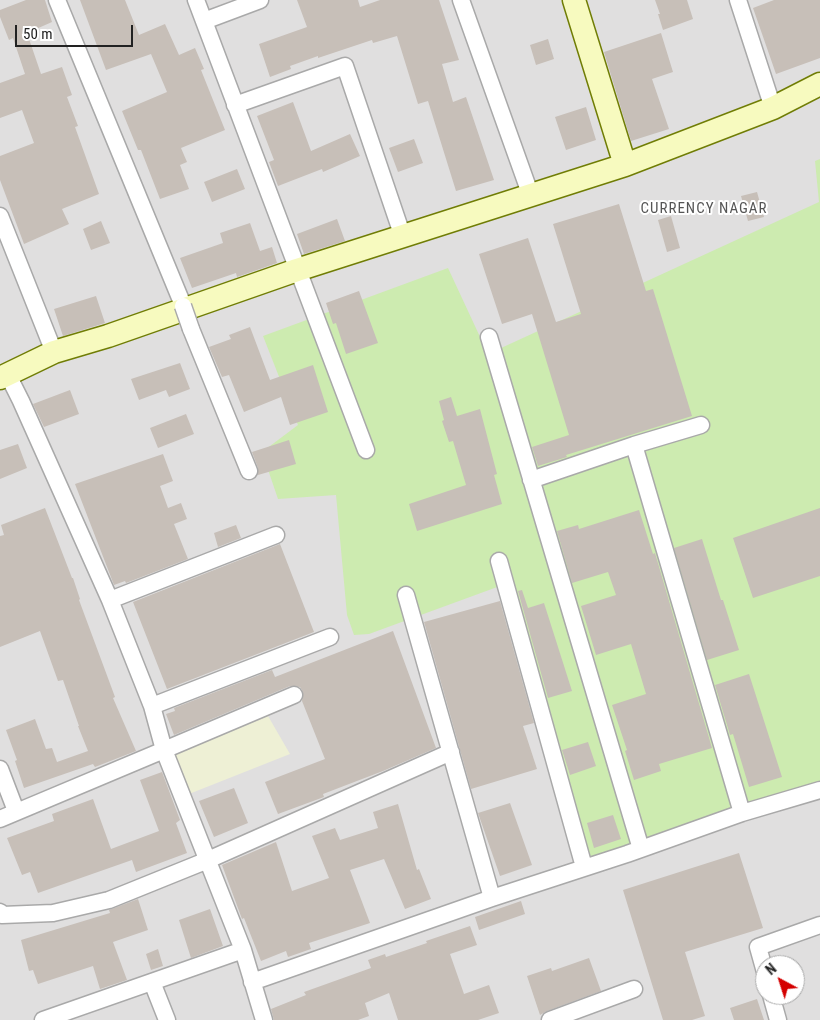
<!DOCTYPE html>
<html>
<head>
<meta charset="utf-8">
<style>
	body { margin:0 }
	#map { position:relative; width:820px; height:1020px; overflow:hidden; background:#f2efe9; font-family:"Roboto Condensed",sans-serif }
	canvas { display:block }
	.north { position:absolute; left:755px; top:955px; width:50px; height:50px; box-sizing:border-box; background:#fff; border:1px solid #a7a7a7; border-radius:50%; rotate:320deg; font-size:14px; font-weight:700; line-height:20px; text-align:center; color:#222 }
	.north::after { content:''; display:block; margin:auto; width:18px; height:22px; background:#d40000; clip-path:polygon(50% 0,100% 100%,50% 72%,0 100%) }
	.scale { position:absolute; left:15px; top:25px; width:118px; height:22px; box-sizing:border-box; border:2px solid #222; border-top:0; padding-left:6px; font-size:15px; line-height:18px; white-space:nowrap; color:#222; -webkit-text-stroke:4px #fff; paint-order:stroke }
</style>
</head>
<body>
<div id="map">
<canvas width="820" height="1020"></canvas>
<div class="north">N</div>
<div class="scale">50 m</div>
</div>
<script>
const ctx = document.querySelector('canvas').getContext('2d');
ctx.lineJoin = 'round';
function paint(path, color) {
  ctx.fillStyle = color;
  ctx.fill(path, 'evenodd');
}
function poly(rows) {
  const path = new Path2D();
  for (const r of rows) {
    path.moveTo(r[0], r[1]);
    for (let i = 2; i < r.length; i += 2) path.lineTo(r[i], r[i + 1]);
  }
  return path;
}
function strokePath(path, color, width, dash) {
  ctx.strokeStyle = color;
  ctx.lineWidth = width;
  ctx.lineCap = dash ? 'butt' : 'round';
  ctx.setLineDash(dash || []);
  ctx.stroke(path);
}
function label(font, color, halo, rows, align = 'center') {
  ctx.font = font + ' "Roboto Condensed",sans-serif';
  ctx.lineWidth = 4;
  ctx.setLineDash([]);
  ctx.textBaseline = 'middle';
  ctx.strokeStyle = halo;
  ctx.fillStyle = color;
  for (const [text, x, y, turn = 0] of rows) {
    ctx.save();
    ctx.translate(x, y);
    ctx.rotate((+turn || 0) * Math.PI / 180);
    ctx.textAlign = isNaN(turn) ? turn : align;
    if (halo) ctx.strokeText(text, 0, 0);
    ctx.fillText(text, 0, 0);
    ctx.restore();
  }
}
paint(poly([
	[0,0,820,0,820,1020,0,1020],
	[765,965,795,965,795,995,765,995]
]), '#e0dfdf');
paint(poly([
	[268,716,290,754,189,794,174,755]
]), '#eef0d5');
paint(poly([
	[820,159,820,783,575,866,500,586,369,634,354,635,347,615,336,495,278,499,262,452,298,425,263,336,448,268,488,354,819,202,815,161]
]), '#cdebb0');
paint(poly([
	[26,0,45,0,52,22,27,33,41,74,62,67,72,95,67,97,78,126,75,127,99,194,62,209,69,224,24,244,0,180,0,156,34,143,22,110,0,118,0,83,25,74,13,38,9,40,0,17,0,10],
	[80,0,125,0,139,35,165,24,179,55,195,48,204,69,201,70,225,130,181,148,187,162,180,165,189,189,160,199,141,150,138,150,122,111,167,92,151,54,106,70],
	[297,0,358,0,360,7,380,0,439,0,459,60,442,64,453,102,466,97,494,180,456,191,428,101,418,104,397,36,373,43,372,40,318,58,318,56,290,66,291,69,270,77,259,44,307,27],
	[655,0,687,0,693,19,663,30,658,14,660,14],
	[774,0,820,0,820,58,776,74,753,8],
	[661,33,673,72,652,79,669,129,631,141,604,52],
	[548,39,554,59,536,65,530,45],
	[293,102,311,151,350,134,360,156,323,172,322,169,278,186,269,162,274,160,257,116],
	[586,107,596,140,566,150,555,117],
	[414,139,423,163,398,172,389,148],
	[237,169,245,189,212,202,204,182],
	[757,192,764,217,748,221,741,196],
	[619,204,646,291,653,289,692,416,566,455,567,457,538,466,532,447,569,435,532,314,502,324,479,254,528,238,556,322,581,314,553,224],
	[671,216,680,248,667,252,658,220],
	[337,219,345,241,304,254,297,234],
	[101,221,110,243,91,250,83,229],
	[250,223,260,251,272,247,277,263,237,277,236,273,192,288,180,258,223,243,220,233],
	[359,291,378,343,346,354,336,323,333,324,326,303],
	[96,296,105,323,63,336,54,309],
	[250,327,270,380,313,365,328,412,290,425,281,397,244,412,229,375,222,377,209,347,231,339,229,335],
	[180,363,190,389,169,397,166,390,139,400,131,379],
	[70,390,79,414,44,427,33,404],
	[451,397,457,416,480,409,497,474,494,475,502,504,417,531,409,504,466,485,453,441,449,442,442,421,444,420,439,401],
	[186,414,194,434,158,448,150,428],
	[289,440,296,464,258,475,258,468,252,452],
	[18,444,27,468,0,479,0,450],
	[163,454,173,481,160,486,168,508,181,503,187,519,174,524,188,559,126,583,125,581,114,585,75,484],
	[45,508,72,578,73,578,80,599,79,600,115,697,113,698,136,751,95,767,93,764,24,788,15,761,17,760,6,730,35,719,46,749,52,748,57,762,88,751,78,726,79,726,63,680,58,681,40,631,0,647,0,536,4,535,1,525],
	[820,508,820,576,753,598,733,538],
	[639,510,653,554,655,553,712,748,659,764,661,771,634,780,625,751,627,750,612,705,646,694,631,644,596,655,581,606,616,595,608,572,572,583,557,531,578,525,579,529],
	[236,525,241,538,218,547,214,533],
	[702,539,721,600,723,600,739,650,707,660,674,548],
	[280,544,314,632,167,689,133,602],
	[522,590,528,608,544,603,572,691,548,698,518,591],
	[500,601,534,723,523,726,537,769,471,789,424,622],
	[393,631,436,748,383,771,323,794,324,797,278,814,265,782,325,759,302,701,303,692,300,687,290,686,174,735,166,714,175,711,174,708,272,670,275,677],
	[749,674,782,777,749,787,733,734,730,735,715,685],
	[588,742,596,766,570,775,562,750],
	[162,772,180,820,176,823,187,853,136,872,132,860,38,893,30,872,22,875,7,838,54,821,52,814,93,799,111,849,159,831,140,780],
	[234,788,248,823,214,837,199,801],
	[510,803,532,865,500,876,478,813],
	[398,804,417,870,419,869,431,899,405,909,384,859,350,870,370,923,309,943,311,949,288,957,286,951,261,961,244,918,242,919,222,865,276,842,292,891,329,878,312,836,335,828,340,840,378,828,373,812],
	[613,815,621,839,594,848,587,823],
	[739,853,763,928,685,952,705,1016,692,1020,663,1020,623,890],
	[138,899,148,930,113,942,127,980,100,989,93,966,38,984,33,970,29,971,21,940,110,913,109,910],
	[521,901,525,914,479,930,475,917],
	[210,909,223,946,191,958,179,920],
	[470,926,477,945,450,954,464,994,489,985,499,1013,478,1020,398,1020,389,993,365,1003,369,1016,358,1020,274,1020,271,1009,306,995,304,992,371,968,368,960,385,954,386,957,427,943,426,941],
	[158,949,163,966,151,970,146,954],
	[589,958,601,991,547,1011,540,1015,527,976,551,968,552,971],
	[757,999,764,1020,734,1020,730,1008]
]), '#c7bfb8');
const street = poly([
	[57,0,185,310],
	[196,0,366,450],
	[461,0,531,196],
	[738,0,773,108],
	[204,21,260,0],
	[235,105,345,66,403,237],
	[0,216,54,352],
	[191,329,249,471],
	[489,337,641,849],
	[634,445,742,813],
	[531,480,634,445,701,425],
	[499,561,584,867],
	[406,595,492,898],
	[110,600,276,535],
	[152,706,330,637],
	[0,769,16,811],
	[0,819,164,750,152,706,110,600,21,401,8,375],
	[0,912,2,915,53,913,109,900,208,860,451,752],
	[765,972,758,947,820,925],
	[152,982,167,1020],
	[252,982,492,898,627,854,742,813,820,790],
	[771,995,778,1020],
	[43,1020,243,950],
	[264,1020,243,950,164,750,294,695],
	[550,1020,634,989]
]);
const secondary = poly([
	[574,0,625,165],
	[0,378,54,352,108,336,297,270,625,165,773,108,820,84]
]);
strokePath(street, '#a9a9a9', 19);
strokePath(secondary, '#707d05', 25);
strokePath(street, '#fff', 16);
strokePath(secondary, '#f7fabf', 22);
const streetBridge = poly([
	[183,306,191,329]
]);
strokePath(streetBridge, '#a9a9a9', 19, []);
strokePath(streetBridge, '#fff', 16);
ctx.letterSpacing = '1px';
label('15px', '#555', '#fff', [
	["CURRENCY NAGAR",704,209]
]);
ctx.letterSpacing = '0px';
</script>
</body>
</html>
